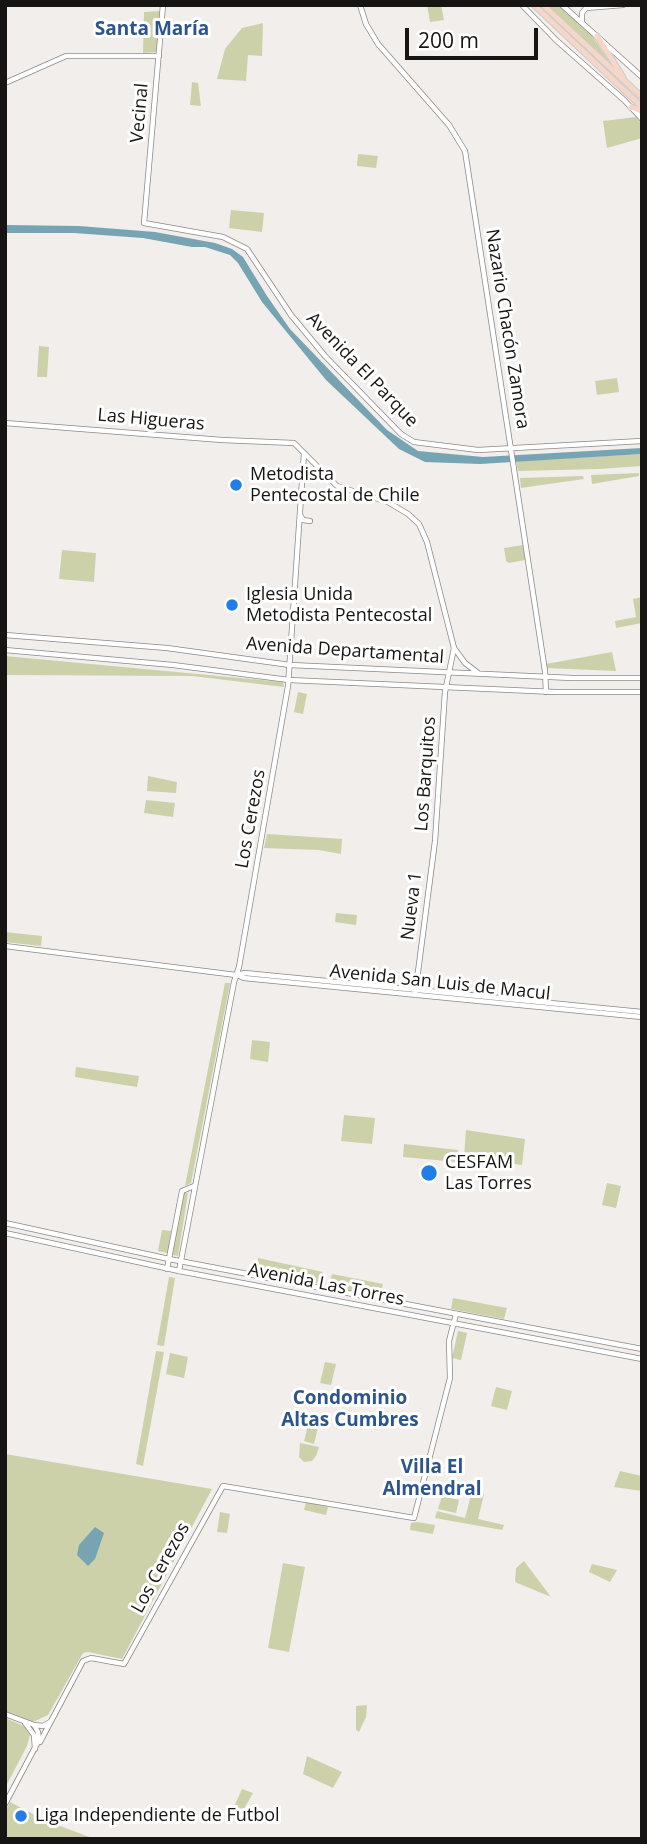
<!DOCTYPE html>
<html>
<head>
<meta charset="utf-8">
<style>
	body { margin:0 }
	#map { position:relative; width:647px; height:1844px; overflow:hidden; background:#f1eeec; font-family:"Open Sans",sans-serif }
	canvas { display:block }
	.frame { position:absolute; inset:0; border:7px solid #161514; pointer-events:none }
	.scale { position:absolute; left:405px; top:28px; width:133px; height:32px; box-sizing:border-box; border:4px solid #161514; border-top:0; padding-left:9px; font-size:21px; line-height:24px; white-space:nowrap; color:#161514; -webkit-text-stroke:5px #fff; paint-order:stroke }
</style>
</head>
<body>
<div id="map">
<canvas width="647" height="1844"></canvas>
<div class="frame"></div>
<div class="scale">200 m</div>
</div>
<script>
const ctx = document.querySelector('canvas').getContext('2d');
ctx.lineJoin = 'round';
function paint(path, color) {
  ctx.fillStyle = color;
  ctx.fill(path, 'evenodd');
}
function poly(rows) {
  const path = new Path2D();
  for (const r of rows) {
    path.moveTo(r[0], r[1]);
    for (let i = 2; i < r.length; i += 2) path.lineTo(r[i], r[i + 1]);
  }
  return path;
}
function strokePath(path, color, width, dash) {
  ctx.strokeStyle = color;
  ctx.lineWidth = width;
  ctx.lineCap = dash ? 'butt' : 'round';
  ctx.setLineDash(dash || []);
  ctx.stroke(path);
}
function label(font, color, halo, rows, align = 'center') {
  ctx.font = font + ' "Open Sans",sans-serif';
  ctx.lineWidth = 6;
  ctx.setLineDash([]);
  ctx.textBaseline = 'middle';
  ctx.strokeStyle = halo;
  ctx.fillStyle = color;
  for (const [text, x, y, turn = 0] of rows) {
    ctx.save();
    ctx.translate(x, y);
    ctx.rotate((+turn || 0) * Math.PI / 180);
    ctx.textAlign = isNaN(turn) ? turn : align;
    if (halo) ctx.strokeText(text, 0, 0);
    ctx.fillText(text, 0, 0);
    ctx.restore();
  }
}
paint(poly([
	[427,5,441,5,444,20,430,22],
	[547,5,559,5,593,37,611,64,560,20],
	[161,11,157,52,143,53,144,12],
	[263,23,262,56,248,55,246,81,217,79,225,49,242,28],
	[192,82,198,83,201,106,190,105],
	[636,117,642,124,642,138,607,148,603,121],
	[358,154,378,156,376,168,357,166],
	[231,210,264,213,262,232,229,228],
	[39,346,49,347,47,377,37,377],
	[617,378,619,392,597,395,595,381],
	[642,454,642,466,599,469,518,471,516,461],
	[639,473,639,476,592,484,591,475],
	[583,476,584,479,521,488,520,478],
	[523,545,525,560,509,563,506,561,504,548],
	[62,550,96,553,94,582,59,579],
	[642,597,642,623,616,628,615,621,636,617,633,599],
	[612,652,616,671,547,668,546,664],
	[5,656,283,682,284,687,192,676,5,675],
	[298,692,307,694,303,714,294,712],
	[148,776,177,782,176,793,147,791],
	[146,800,175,803,173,817,144,813],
	[267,834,342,839,341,854,319,850,264,848],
	[336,913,357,915,356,925,335,922],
	[5,932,42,936,41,946,5,942],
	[225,983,230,983,191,1183,185,1186],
	[252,1040,270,1042,268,1062,250,1059],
	[76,1067,139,1076,137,1087,75,1077],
	[344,1115,375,1118,372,1144,341,1141],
	[466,1130,525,1139,522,1165,464,1157],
	[404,1144,458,1150,457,1162,403,1157],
	[607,1183,621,1186,616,1208,602,1205],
	[184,1193,188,1193,178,1256,172,1255],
	[162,1230,171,1231,168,1253,158,1251],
	[258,1258,323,1272,321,1284,256,1271],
	[332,1274,383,1284,380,1296,329,1286],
	[169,1277,175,1278,164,1346,157,1345],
	[453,1298,507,1308,504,1319,451,1309],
	[458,1331,467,1333,461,1360,452,1358],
	[156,1351,164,1352,143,1466,136,1464],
	[170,1353,188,1357,184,1378,166,1374],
	[325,1362,336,1364,331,1385,320,1383],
	[496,1387,512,1391,507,1410,491,1406],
	[309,1421,319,1423,314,1444,304,1441],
	[300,1443,319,1447,316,1456,312,1461,304,1462,299,1457],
	[5,1454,212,1489,122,1659,88,1652,83,1653,48,1715,33,1722,5,1711],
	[620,1471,642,1476,642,1491,614,1487],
	[472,1491,484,1494,478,1519,504,1525,502,1530,435,1518,437,1511,465,1518],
	[442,1496,459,1500,456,1513,438,1509],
	[306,1502,328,1507,326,1515,304,1510],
	[220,1512,230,1514,227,1533,217,1532],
	[417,1522,435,1525,433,1534,410,1530,411,1523],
	[524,1561,551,1597,515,1582,516,1568],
	[283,1563,305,1567,289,1652,268,1648],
	[592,1564,617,1570,610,1582,589,1572],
	[367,1705,366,1717,359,1732,356,1730,356,1706],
	[5,1718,24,1726,30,1735,27,1746,5,1788],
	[307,1756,342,1772,333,1788,303,1774],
	[242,1789,253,1793,241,1814,233,1809],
	[10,1802,44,1820,95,1839,5,1839,5,1812]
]), '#cdd1aa');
paint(poly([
	[5,225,79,226,155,232,215,243,232,249,243,257,267,296,290,329,387,430,418,451,483,457,642,448,642,454,480,464,425,462,399,449,326,380,262,302,238,263,230,255,205,247,192,247,143,238,74,233,5,233],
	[95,1527,104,1533,95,1559,88,1566,77,1555,79,1545]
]), '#76a4b3');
const tertiary = poly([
	[163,5,144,223,223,237,247,249,291,315,325,356,401,434,414,442,478,450,642,441],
	[360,5,366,24,378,44,449,125,465,151,545,671,546,692],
	[522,5,556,40,624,100,642,119],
	[562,5,642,77],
	[582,22,582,13,586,8,623,5],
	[5,83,66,56,159,56],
	[5,423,222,440,294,443,337,486,388,502,408,514,419,524,427,542,454,648,445,692,435,841,415,995],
	[300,515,303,520,310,521],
	[5,946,236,975,245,973,642,1012],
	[237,975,244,978,642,1017],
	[167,1269,182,1191,194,1186],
	[179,1271,234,982,239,967,288,686,304,453],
	[34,1725,43,1726,50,1722],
	[40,1742,83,1661,91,1658,124,1664,223,1486,414,1518,450,1378,449,1341,456,1314]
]);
const secondary = poly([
	[5,635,167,648,290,665,572,678,642,678],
	[454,648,465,663,478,673],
	[5,650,173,665,289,680,555,692,642,692],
	[5,1223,169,1259,642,1349],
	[5,1233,179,1271,642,1359],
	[5,1714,34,1725,38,1732,39,1740,5,1804],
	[25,1723,34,1735,35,1749]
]);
const primary = poly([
	[534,5,642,107],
	[543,5,642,97],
	[597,36,623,77],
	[631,107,642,111]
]);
strokePath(tertiary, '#8b8987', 6);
strokePath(secondary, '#8b8987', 6);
strokePath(primary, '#cccccb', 7);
strokePath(tertiary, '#fff', 4.5);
strokePath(secondary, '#fff', 4.5);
strokePath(primary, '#f7d6c8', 5);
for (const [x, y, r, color] of [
	[236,485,7,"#237de7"],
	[232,605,7,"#237de7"],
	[429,1173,9,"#237de7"],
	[21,1816,7,"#237de7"]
]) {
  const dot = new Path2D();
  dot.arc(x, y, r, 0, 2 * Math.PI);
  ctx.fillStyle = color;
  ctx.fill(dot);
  strokePath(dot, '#fff', 2.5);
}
label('18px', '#161514', '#fff', [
	["Vecinal",140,113,-85],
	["Nazario Chacón Zamora",507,329,81],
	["Avenida El Parque",362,370,46],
	["Las Higueras",151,420,5],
	["Avenida Departamental",345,651,4],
	["Los Barquitos",426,774,-86],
	["Los Cerezos",251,819,-80],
	["Nueva 1",412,906,-83],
	["Avenida San Luis de Macul",440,983,6],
	["Avenida Las Torres",326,1285,11],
	["Los Cerezos",161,1568,-61]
]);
label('18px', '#161514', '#fff', [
	["Metodista",250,475],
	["Pentecostal de Chile",250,496],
	["Iglesia Unida",246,595],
	["Metodista Pentecostal",246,616],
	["CESFAM",445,1163],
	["Las Torres",445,1184],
	["Liga Independiente de Futbol",35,1816]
], 'left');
label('bold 19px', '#2c558b', '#fff', [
	["Santa María",152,30],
	["Condominio",350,1399],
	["Altas Cumbres",350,1421],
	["Villa El",432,1468],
	["Almendral",432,1490]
]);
</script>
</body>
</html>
